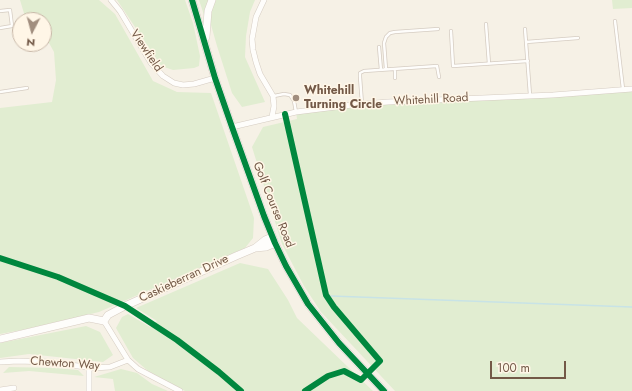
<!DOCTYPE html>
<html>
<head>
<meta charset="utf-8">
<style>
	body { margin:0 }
	#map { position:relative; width:632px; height:391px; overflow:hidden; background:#f6f1e6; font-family:Jost,sans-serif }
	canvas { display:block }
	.north { position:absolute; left:12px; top:12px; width:40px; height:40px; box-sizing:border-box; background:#fff6e7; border:1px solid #c7b7a7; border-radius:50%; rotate:186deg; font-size:11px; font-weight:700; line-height:16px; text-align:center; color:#735947 }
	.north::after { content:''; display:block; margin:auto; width:14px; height:18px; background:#a18e7f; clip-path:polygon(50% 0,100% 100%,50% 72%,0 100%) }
	.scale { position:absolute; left:490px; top:361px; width:76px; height:18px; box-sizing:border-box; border:2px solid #735947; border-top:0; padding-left:5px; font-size:12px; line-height:14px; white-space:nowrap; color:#735947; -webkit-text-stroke:3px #fff6e7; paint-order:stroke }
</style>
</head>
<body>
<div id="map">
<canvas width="632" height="391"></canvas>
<div class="north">N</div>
<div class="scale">100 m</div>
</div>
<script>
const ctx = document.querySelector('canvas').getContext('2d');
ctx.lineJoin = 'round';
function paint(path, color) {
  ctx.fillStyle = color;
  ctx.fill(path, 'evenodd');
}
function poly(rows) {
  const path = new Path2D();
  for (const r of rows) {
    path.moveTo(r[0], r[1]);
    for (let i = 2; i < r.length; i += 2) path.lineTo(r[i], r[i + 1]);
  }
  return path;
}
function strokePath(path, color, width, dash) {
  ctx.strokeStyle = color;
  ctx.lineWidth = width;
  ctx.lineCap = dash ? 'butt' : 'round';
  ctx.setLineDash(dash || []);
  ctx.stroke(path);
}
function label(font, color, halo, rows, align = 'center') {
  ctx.font = font + ' Jost,sans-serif';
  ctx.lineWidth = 3;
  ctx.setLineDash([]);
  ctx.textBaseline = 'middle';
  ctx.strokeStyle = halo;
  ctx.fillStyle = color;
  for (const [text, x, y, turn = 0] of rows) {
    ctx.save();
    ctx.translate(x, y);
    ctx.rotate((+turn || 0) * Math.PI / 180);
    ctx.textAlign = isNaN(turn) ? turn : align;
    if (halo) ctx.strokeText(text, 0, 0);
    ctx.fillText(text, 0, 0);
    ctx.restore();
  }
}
paint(poly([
	[20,0,99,0,115,14,153,81,177,92,211,93,254,218,253,238,245,248,99,312,27,329,0,334,0,108,52,102,56,80,54,52,44,34,44,20,26,20],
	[117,0,185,0,193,23,200,56,199,66,194,68,173,70,161,66],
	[199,0,209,0,205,18],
	[212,0,255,0,250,12,246,36,245,57,265,102,242,107,232,93,217,46,211,25,210,3],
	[612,0,632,0,632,8,613,9],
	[632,89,632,391,395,391,321,312,304,286,282,244,252,147,263,127,297,119,296,112,352,105],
	[240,263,268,269,288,300,297,318,373,391,185,391,148,371,133,358,116,328,122,317,128,314,150,327,157,321,136,308],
	[86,326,100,332,113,355,103,362,29,354,0,358,0,343],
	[9,367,55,368,78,370,84,376,29,371,3,373],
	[121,369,137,373,152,384,168,391,115,391,113,379,94,377]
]), '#e1edd1');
strokePath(poly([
	[331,296,632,307]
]), '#c8e3e6', 1.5);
const lane = poly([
	[0,11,10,10,12,26,0,28],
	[615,21,623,89],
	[486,24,489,64],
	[525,29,530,95],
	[451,31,453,66,528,61],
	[526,42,578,38],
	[379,47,381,70],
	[386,69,384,43,386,37,390,33,395,32,438,29],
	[395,69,395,78],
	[0,92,27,88],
	[274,96,284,94,290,95,294,101,296,112],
	[362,104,360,77,360,73,364,71,437,66,439,77]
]);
const street = poly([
	[111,0,120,11,151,63,163,76,174,83,183,85,194,84,215,78],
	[264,0,256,17,252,39,253,50,256,62,260,74,273,96,274,106,272,117],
	[232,127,296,112,352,105,388,102,553,95,632,89],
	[104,321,128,360,138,369,180,391],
	[0,362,18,361,48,362,93,368,110,367,128,360],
	[89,367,89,391],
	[0,390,14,388]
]);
const secondary = poly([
	[192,0,215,78,232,127,264,216,275,243,286,266,308,304,339,343,384,391],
	[206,37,208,11,212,0],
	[255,248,265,240,272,237],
	[0,339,89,318,104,321,108,315,125,306,236,256,255,248,266,247,275,243]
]);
strokePath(lane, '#d5ccc2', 4);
strokePath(street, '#d5ccc2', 6);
strokePath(secondary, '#d7cdc3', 8);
strokePath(lane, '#fefdfb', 2.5);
strokePath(street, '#fefdfb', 5);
strokePath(secondary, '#fefdfb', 7);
strokePath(poly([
	[192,0,215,78,232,127,264,216,275,243,286,266,308,304,339,343,384,391],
	[285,114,326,295,334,307,380,361,361,380,344,371,328,376,305,391],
	[0,258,58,277,125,306,177,340,219,372,241,391]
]), '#00873e', 6);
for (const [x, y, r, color] of [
	[296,98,4,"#a18e7f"]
]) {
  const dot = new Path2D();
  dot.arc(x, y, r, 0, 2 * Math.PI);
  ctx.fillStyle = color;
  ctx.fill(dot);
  strokePath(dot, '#fff6e7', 1.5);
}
label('12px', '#735947', '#fff6e7', [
	["Viewfield",146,51,56],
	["Whitehill Road",431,100,-3],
	["Golf Course Road",273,205,68],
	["Caskieberran Drive",184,279,-25],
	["Chewton Way",65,364,4]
]);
label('bold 12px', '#735947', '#fff6e7', [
	["Whitehill",304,91],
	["Turning Circle",304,105]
], 'left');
</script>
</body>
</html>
